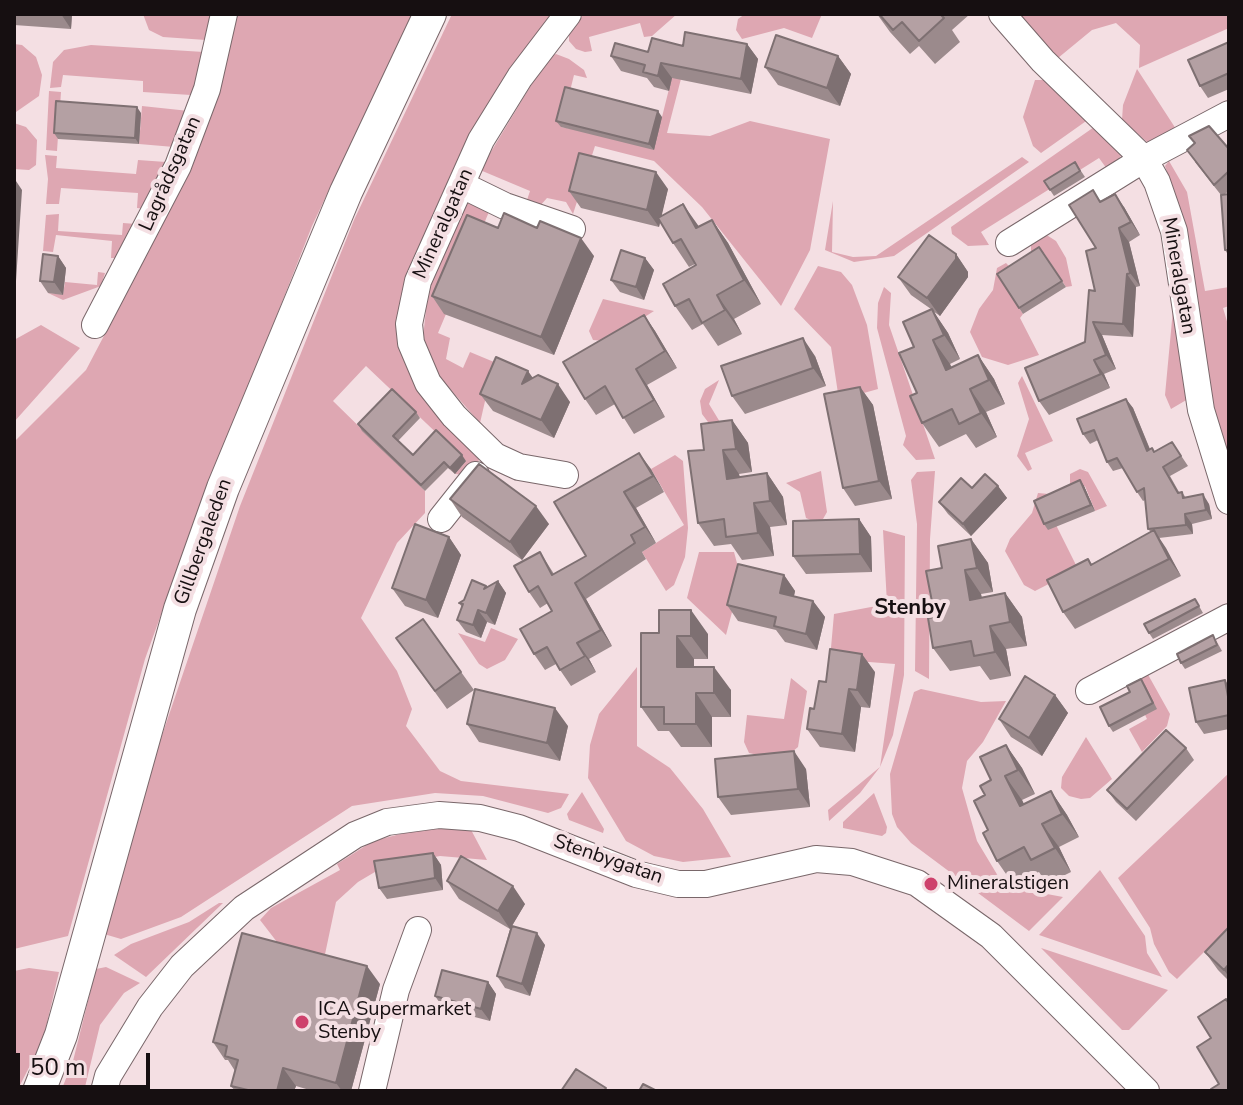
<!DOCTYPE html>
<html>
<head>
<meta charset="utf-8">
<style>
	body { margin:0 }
	#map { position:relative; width:1243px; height:1105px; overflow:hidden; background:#f4dfe3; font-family:"Nunito Sans",sans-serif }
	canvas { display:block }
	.frame { position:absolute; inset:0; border:16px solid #160f11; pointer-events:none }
	.scale { position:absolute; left:16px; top:1053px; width:134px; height:36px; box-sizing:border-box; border:4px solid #160f11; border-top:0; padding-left:10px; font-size:24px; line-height:28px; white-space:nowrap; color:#160f11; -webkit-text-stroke:6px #f4dfe3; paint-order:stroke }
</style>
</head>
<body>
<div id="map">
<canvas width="1243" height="1105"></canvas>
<div class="frame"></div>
<div class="scale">50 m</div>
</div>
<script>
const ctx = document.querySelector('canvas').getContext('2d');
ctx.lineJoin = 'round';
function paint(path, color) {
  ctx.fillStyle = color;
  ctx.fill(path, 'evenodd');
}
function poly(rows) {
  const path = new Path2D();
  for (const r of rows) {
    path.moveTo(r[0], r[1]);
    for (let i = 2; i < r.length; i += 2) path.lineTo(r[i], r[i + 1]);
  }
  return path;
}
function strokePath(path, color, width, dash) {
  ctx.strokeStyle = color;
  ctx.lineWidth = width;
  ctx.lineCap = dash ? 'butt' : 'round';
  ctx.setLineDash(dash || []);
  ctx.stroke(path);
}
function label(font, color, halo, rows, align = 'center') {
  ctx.font = font + ' "Nunito Sans",sans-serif';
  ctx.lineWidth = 8;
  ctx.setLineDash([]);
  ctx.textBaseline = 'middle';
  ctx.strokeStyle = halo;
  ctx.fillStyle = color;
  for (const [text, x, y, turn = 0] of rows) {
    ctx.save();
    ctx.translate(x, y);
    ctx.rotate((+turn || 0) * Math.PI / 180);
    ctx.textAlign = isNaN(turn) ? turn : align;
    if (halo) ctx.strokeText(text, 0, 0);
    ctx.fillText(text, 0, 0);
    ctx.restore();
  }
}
paint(poly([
	[143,14,214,14,206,40,163,37,149,30],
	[237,14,412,14,312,226,184,551,145,659,68,936,14,949,14,442,86,370,190,172],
	[452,14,556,14,401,309,480,458,473,471,464,475,455,474,466,461,366,366,333,401,425,491,425,513,397,543,361,618,397,671,412,709,406,726,440,771,461,781,569,794,561,808,548,813,483,796,435,793,352,806,181,917,121,939,104,934,155,756,240,506,354,220],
	[584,14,677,14,652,36,644,37,640,23,589,37,592,51,585,52,576,49,569,41,569,31],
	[745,14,822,14,812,38,784,28,742,39,736,30,738,19],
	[1019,14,1229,14,1229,28,1139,68,1140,45,1116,23,1092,30,1058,58],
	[14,44,22,45,36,57,42,75,39,96,16,112],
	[690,44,667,133,710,136,750,121,830,139,810,250,781,306,702,207,654,161,595,146,573,214,566,202,547,198,539,207,526,203,530,191,480,170,548,57,556,54,569,59,584,70,587,78,574,75,561,127,595,133,662,117,677,57,675,45],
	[91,45,204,52,206,56,191,95,143,92,143,81,63,75,61,87,50,88,53,62,64,50],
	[1137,69,1176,129,1157,142,1147,142,1122,120,1123,105],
	[1035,80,1047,80,1089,119,1041,153,1033,146,1023,117],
	[49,91,61,92,57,151,46,150],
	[142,106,189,111,174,147,139,144],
	[14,123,26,127,37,140,36,165,29,170,14,169],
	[1097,125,1122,154,1117,162,1107,169,1099,158,981,232,989,245,968,246,952,234,951,227],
	[45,155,57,156,56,168,136,174,138,160,166,162,146,209,137,208,138,193,61,188,59,204,46,204,48,179],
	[1022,157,1029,162,894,256,854,262,825,250,833,201,832,252,853,257,876,256],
	[1169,161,1187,192,1205,291,1229,287,1229,306,1223,308,1229,328,1229,459,1210,396,1185,226,1165,166],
	[469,199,491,207,438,333,450,338,446,359,463,368,470,352,494,362,480,423,436,373,423,338,428,290],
	[59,214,58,231,122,235,123,223,136,224,118,258,111,258,112,241,56,235,53,252,43,251,46,215],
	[1045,234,1056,241,1066,258,1072,286,1066,287,1044,253,1031,262,1031,240],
	[1006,263,1015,272,1002,281,1023,314,1020,318,1039,355,1008,365,982,357,970,332,979,309,993,290,997,268],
	[818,266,841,272,852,285,867,325,878,389,839,400,831,347,794,309],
	[98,272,105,273,101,286,63,300,48,293,63,294,65,282,97,285],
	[884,287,891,293,889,325,935,459,916,460,903,445,906,436,877,328,878,303],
	[603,299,654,311,613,337,604,341,593,340,589,331],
	[1174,299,1188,399,1171,409,1165,395],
	[41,325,80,348,14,422,14,340],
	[1022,376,1053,441,1025,453,1032,469,1028,471,1017,456,1029,419,1018,383],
	[719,380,709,404,723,427,711,426,702,414,700,401,705,389],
	[675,455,683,461,688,528,685,557,674,585,666,591,642,552,684,525,651,469],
	[1080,469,1088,472,1107,506,1095,511,1085,486,1070,492,1070,474],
	[821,471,827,512,823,519,815,522,806,518,800,492,786,483],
	[935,471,930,539,929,679,915,671,917,524,911,480,917,472],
	[1038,493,1049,494,1057,527,1078,569,1035,591,1024,585,1005,551,1010,539,1032,513],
	[883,530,905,536,904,675,893,735,880,767,860,793,829,821,828,810,880,767,895,664,830,659,834,614,887,604],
	[699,552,734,552,741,578,726,635,687,598],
	[491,628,518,639,505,660,487,669,479,664,458,633,485,642],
	[637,667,637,746,670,768,703,809,731,857,683,862,654,856,626,841,588,778,590,745,599,714],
	[1146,671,1170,714,1167,726,1142,752,1129,729,1147,719,1129,682],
	[791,678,807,691,798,747,792,752,758,755,749,753,744,742,747,715,784,719],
	[921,689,981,702,1006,701,983,742,967,761,962,788,977,841,1004,886,1063,897,1029,931,911,843,897,827,892,814,890,774,914,692],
	[1086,737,1112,779,1090,798,1081,799,1069,796,1061,788,1062,777],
	[1229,773,1229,927,1177,979,1169,972,1154,944,1150,928,1118,878],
	[582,792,604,829,603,833,569,820,567,814],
	[874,793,887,827,886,833,882,836,843,828,843,822],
	[469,826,487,860,440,856,385,866,358,882,336,902,324,959,277,942,260,920,271,908,340,870,337,864,373,841,424,828],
	[1100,870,1145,936,1147,953,1162,977,1039,935],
	[219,903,223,903,146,977,114,955,131,944,189,922],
	[1041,948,1168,990,1129,1030,1122,1030],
	[106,967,140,983,124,993,100,1025,84,1091,61,1091,73,1061,96,969],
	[29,968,59,972,43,1040,17,1091,14,1091,14,971]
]), '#dea7b2');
const minor = poly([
	[1002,14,1043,61,1144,159,1157,182,1174,231,1201,410,1229,501],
	[462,185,505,206,572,229],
	[1009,243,1144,159,1229,114],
	[95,325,178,166,207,89,224,14],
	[565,475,519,467,495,456,454,416,428,383,411,343,409,324,418,281,481,140,520,77,568,14],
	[441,519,476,475],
	[1089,691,1229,617],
	[104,1091,108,1076,150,1007,182,966,244,908,355,835,387,822,439,815,480,818,519,828,636,874,678,884,706,884,816,859,852,862,917,883,991,936,1146,1091],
	[372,1091,396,990,418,930]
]);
const major = poly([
	[39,1091,61,1035,180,609,223,488,346,192,430,14]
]);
strokePath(minor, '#79676a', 28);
strokePath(major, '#79676a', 34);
strokePath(minor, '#fff', 26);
strokePath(major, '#fff', 32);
paint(poly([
	[14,14,72,14,71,29,14,25],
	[877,14,970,14,952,30,960,42,935,64,919,46,910,54,890,32],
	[1229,42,1229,89,1208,98,1200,86],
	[747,44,758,59,751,94,672,78,669,91,654,87,647,78,621,71,611,56,648,52,683,46],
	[838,56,851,74,840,106,778,85,765,67],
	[141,113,139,144,58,139,54,133],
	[662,117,654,150,561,127,556,121],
	[1195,144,1229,149,1229,191,1225,194,1229,194,1229,256,1225,250,1221,195,1195,162],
	[1075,162,1085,177,1054,196,1044,181],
	[668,189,661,216,699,227,712,220,728,243,761,304,734,319,742,334,718,346,703,324,692,330,675,306,696,265,695,264,689,267,673,243,660,221,659,227,581,208,569,191],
	[1093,190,1101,202,1124,207,1140,235,1129,242,1140,286,1136,287,1133,337,1102,335,1116,369,1104,374,1110,388,1049,415,1039,401,1085,342,1095,291,1096,248],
	[498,228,594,256,554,355,444,314,432,296],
	[1039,247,1066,287,1023,314,997,274],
	[956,254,968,272,968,277,940,316,933,311,948,333,960,359,950,364,951,367,978,355,994,379,1005,404,986,412,997,437,976,448,966,434,939,447,922,423,917,393,914,347,931,309,911,295,898,277],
	[58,256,66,268,63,295,48,293,40,281],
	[645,258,654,270,644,300,620,292,611,280],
	[644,315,655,331,677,368,647,385,665,417,634,434,615,404,596,415,585,399],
	[815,356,826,386,745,414,732,396],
	[533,378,570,402,554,438,493,411,480,394],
	[860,387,873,405,892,499,855,506,843,488],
	[1126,399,1133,408,1150,449,1155,452,1172,442,1188,466,1170,476,1179,492,1182,492,1186,498,1209,504,1212,519,1192,524,1193,534,1159,538,1181,576,1075,629,1063,612,1088,559,1092,564,1151,532,1148,529,1145,500,1143,501,1137,492,1123,468,1113,471,1107,462,1098,440,1090,444,1083,434],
	[416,412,420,418,398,441,413,455,466,461,455,474,448,468,425,491,362,431,358,424],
	[732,420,748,443,752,472,739,474,740,477,767,473,783,497,787,525,770,527,774,556,742,560,731,544,714,546,698,523,704,450],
	[639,453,664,492,636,508,656,543,642,552,646,559,586,599,612,646,589,659,596,672,571,686,556,664,545,670,534,654,552,611,548,603,540,608,529,592,540,552,554,574,586,556],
	[1080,480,1084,486,1095,511,1048,530,1044,524],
	[998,486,1007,498,971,536,948,514,939,502],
	[450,499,549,524,522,560,462,517],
	[859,519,871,537,872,572,806,574,793,556],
	[449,537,461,555,438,618,405,606,392,588],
	[971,539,988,563,993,592,981,594,982,598,1005,593,1022,617,1027,646,1006,649,1011,676,990,680,980,666,950,671,933,648,935,617,942,568],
	[784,575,795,591,794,596,813,601,825,617,817,650,785,642,776,630,738,621,727,605],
	[498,581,506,593,495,625,487,622,481,638,466,632,457,620,462,607,459,603,486,586,487,587],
	[1195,599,1203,613,1153,639,1149,633],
	[423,619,474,690,447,709,396,638],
	[641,633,708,634,708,659,694,659,694,667,731,690,731,717,712,717,712,747,681,747,669,731,658,731,641,707],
	[1213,635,1222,651,1185,669,1181,663],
	[875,672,870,708,861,707,855,752,820,747,807,729,826,682],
	[1145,685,1157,709,1113,732,1109,726],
	[1229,686,1229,729,1204,734,1196,722],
	[1055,695,1068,713,1042,756,1011,737,999,719],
	[467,724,568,726,560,761,479,742],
	[1006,745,1022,768,1035,794,1022,800,1024,804,1051,791,1067,815,1079,837,1059,847,1071,872,1047,884,1039,872,1013,884,997,861,985,795],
	[1186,748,1194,760,1136,821,1116,802,1107,790],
	[806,769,810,807,731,815,718,797],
	[433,853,441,865,443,890,387,899,379,888],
	[447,881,525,904,512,926,545,945,530,996,505,988,497,976,510,929,459,899],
	[1229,927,1229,981,1218,970,1205,952],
	[488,982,496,994,490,1021,444,1009,435,996],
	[380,984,351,1091,313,1091,296,1086,294,1091,235,1091,231,1086,235,1071,228,1060,225,1060,213,1042]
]), '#9b8a8c');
paint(poly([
	[61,14,72,14,71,29],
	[747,44,758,59,751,94,741,79],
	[838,56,851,74,840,106,827,88],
	[661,63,672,78,669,91,658,76],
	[137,107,141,113,139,144,135,138],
	[658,111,662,117,654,150,649,144],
	[656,172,668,189,659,227,647,210],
	[14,178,22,190,16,281,14,278],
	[1115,194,1124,207,1140,235,1131,222],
	[683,204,700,228,696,228],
	[712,220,728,243,761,304,744,280],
	[1119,228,1129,242,1140,286,1130,273],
	[581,238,594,256,554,355,541,337],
	[956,254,968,272,968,277,940,316,927,298],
	[58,256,66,268,63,295,54,282],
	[645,258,654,270,644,300,636,287],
	[1127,274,1136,287,1133,337,1123,324],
	[717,295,734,319,742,334,725,310],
	[932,309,948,333,960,359,944,335],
	[644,315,655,331,677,368,665,351],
	[1093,322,1102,335,1116,369,1106,355],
	[803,338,815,356,826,386,813,368],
	[933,340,950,364,963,393,946,370],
	[978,355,994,379,1005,404,989,380],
	[1094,360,1104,374,1110,388,1101,374],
	[636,369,647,385,665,417,654,400],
	[528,371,540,388,522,384],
	[558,384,570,402,554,438,541,420],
	[860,387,873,405,892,499,879,481],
	[970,389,986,412,997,437,981,413],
	[1126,399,1133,408,1154,460,1147,451],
	[732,420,748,443,752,472,736,449],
	[723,450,739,474,743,502,727,479],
	[639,453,651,469,664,492,653,476],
	[462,455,466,461,455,474,450,468],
	[767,473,783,497,787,525,770,501],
	[1080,480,1084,486,1095,511,1091,505],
	[998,486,1007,498,971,536,963,524],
	[624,492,636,508,656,543,645,527],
	[1203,494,1209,504,1212,519,1206,510],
	[754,503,770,527,774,556,758,533],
	[536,506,549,524,522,560,510,542],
	[1185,514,1192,524,1193,534,1186,525],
	[859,519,871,537,872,572,860,554],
	[1154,530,1166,548,1181,576,1169,559],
	[449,537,461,555,438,618,426,600],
	[971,539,988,563,993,592,977,568],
	[965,570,981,594,986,624,970,600],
	[784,575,795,591,791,609,780,593],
	[498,581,506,593,495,625,486,613,484,589,486,586,493,595],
	[575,583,586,599,612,646,601,630],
	[1005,593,1022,617,1027,646,1010,622],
	[813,601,825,617,817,650,806,634],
	[478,610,487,622,481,638,473,625],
	[691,610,708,634,708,659,691,636],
	[990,626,1006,649,1011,676,995,652],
	[677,636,694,659,694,690,677,667],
	[577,643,589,659,596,672,585,656],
	[862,654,875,672,870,708,857,690],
	[714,667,731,690,731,717,714,693],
	[1225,680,1229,686,1229,702],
	[849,689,861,707,855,752,842,734],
	[696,693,712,717,712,747,696,724],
	[1055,695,1068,713,1042,756,1029,738],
	[555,708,568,726,560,761,547,743],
	[1006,745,1022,768,1035,794,1018,770],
	[794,751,806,769,810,807,798,789],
	[1005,776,1022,800,1036,830,1020,806],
	[1051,791,1067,815,1079,837,1062,814],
	[1042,824,1059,847,1071,872,1055,848],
	[433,853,441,865,443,890,435,878],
	[513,886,525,904,510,929,498,911],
	[537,933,545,945,530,996,522,984],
	[1229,964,1229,977,1224,970],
	[367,966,380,984,351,1091,342,1091,336,1083],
	[488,982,496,994,490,1021,481,1009],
	[283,1068,296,1086,294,1091,277,1091]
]), '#7e7072');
const building = poly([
	[879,14,940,14,944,18,919,41,902,22,893,30,879,14],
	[685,32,747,44,741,79,661,63,658,76,643,72,645,65,611,56,615,43,648,52,652,38,683,46,685,32],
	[776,35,838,56,827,88,765,67,776,35],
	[1229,42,1229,73,1200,86,1188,60,1229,42],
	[565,87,658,111,649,144,556,121,565,87],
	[56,101,137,107,135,138,54,133,56,101],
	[1209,126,1229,149,1229,171,1214,185,1187,150,1195,143,1189,136,1209,126],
	[579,153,656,172,647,210,569,191,579,153],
	[1075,162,1080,171,1050,190,1044,181,1075,162],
	[1093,190,1100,202,1115,194,1131,222,1119,228,1130,273,1127,274,1123,324,1093,322,1106,355,1094,360,1101,374,1039,401,1025,368,1085,342,1089,290,1095,291,1086,251,1096,248,1069,205,1093,190],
	[1229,194,1229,250,1225,250,1221,195,1229,194],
	[683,204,696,228,712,220,744,280,717,295,725,310,702,323,689,299,675,306,663,284,696,265,681,239,673,243,658,218,683,204],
	[504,213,537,228,540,221,581,238,541,337,432,296,467,215,498,228,504,213],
	[929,235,956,254,956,259,927,298,898,277,929,235],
	[1039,247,1062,281,1019,308,997,274,1039,247],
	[621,250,645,258,636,287,611,280,621,250],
	[43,254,58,256,54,282,40,281,43,254],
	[932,309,944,335,933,340,946,370,978,355,989,380,970,389,981,413,959,424,952,409,922,423,910,396,917,393,899,353,914,347,903,322,932,309],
	[644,315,665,351,636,369,654,400,623,418,605,386,585,399,563,362,644,315],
	[803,338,813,368,732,396,721,366,803,338],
	[496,357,528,371,522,384,538,375,558,384,541,420,480,394,496,357],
	[860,387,879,481,843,488,824,394,860,387],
	[392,389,416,412,393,436,413,455,436,430,462,455,450,468,444,462,421,485,358,424,392,389],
	[1126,399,1147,451,1152,448,1154,452,1172,442,1181,456,1163,467,1178,493,1182,492,1183,498,1203,494,1206,510,1185,514,1186,525,1148,529,1144,488,1137,492,1117,458,1107,462,1094,430,1083,434,1077,419,1126,399],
	[732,420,736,449,723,450,727,479,767,473,770,501,754,503,758,533,726,537,724,519,698,523,688,451,704,450,701,424,732,420],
	[639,453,653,476,624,492,645,527,631,535,635,543,575,583,601,630,577,643,585,656,560,670,547,647,534,654,520,629,552,611,538,586,529,592,514,566,540,552,552,575,586,556,554,502,639,453],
	[479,464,536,506,510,542,450,499,479,464],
	[985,474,998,486,963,524,939,502,961,478,972,488,985,474],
	[1080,480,1091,505,1044,524,1034,501,1080,480],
	[859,519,860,554,793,556,793,521,859,519],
	[415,524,449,537,426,600,392,588,415,524],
	[1154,530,1169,559,1063,612,1047,580,1088,559,1091,565,1154,530],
	[971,539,977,568,965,570,970,600,1005,593,1010,622,990,626,995,652,974,656,971,641,933,648,928,618,935,617,926,571,942,568,938,546,971,539],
	[738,564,784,575,780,593,813,601,806,634,774,626,776,617,727,605,738,564],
	[472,580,486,586,484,589,498,581,486,613,478,610,473,625,457,620,463,604,459,603,464,600,472,580],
	[1195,599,1199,606,1149,633,1144,624,1195,599],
	[659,610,691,610,691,636,677,636,677,667,714,667,714,693,696,693,696,724,664,724,664,707,641,707,641,633,659,633,659,610],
	[423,619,461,672,435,691,396,638,423,619],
	[1213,635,1217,645,1181,663,1177,654,1213,635],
	[830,649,862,654,857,690,849,689,842,734,807,729,810,708,814,709,819,681,826,682,830,649],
	[1025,676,1055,695,1029,738,999,719,1025,676],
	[1141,679,1153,703,1109,726,1100,707,1130,692,1127,686,1141,679],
	[1225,680,1229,702,1229,715,1196,722,1189,688,1225,680],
	[475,689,555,708,547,743,467,724,475,689],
	[1166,730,1186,748,1127,809,1107,790,1166,730],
	[1006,745,1018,770,1005,776,1020,806,1051,791,1062,814,1042,824,1055,848,1031,860,1024,847,997,861,983,833,988,830,974,801,985,795,980,786,991,780,980,757,1006,745],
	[794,751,798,789,718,797,715,759,794,751],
	[433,853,435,878,379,888,374,861,433,853],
	[461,856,513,886,498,911,447,881,461,856],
	[512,926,537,933,522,984,497,976,512,926],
	[1229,927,1229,964,1224,970,1205,952,1229,927],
	[242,933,367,966,336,1083,283,1068,277,1091,252,1091,231,1086,238,1060,225,1056,227,1046,213,1042,242,933],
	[442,970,488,982,481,1009,435,996,442,970],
	[1226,999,1229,1004,1229,1091,1213,1091,1211,1089,1219,1084,1197,1047,1211,1038,1198,1017,1226,999],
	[576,1069,606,1088,604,1091,561,1091,576,1069],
	[643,1084,657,1091,639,1091,643,1084]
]);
paint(building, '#b4a0a3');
strokePath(building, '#7e7072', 2);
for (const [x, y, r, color] of [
	[931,884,8,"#ce416c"],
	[302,1022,8,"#ce416c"]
]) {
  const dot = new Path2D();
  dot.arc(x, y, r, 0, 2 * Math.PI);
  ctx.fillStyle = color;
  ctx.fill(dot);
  strokePath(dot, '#f4dfe3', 3);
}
label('20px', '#160f11', '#f4dfe3', [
	["Lagrådsgatan",171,174,-66],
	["Mineralgatan",444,224,-66],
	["Mineralgatan",1178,276,80],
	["Gillbergaleden",204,542,-70],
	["Stenbygatan",608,860,19]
]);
label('20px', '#160f11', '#f4dfe3', [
	["Mineralstigen",947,884],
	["ICA Supermarket",318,1010],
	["Stenby",318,1033]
], 'left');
label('bold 22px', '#160f11', '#f4dfe3', [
	["Stenby",910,609]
]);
</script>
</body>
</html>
